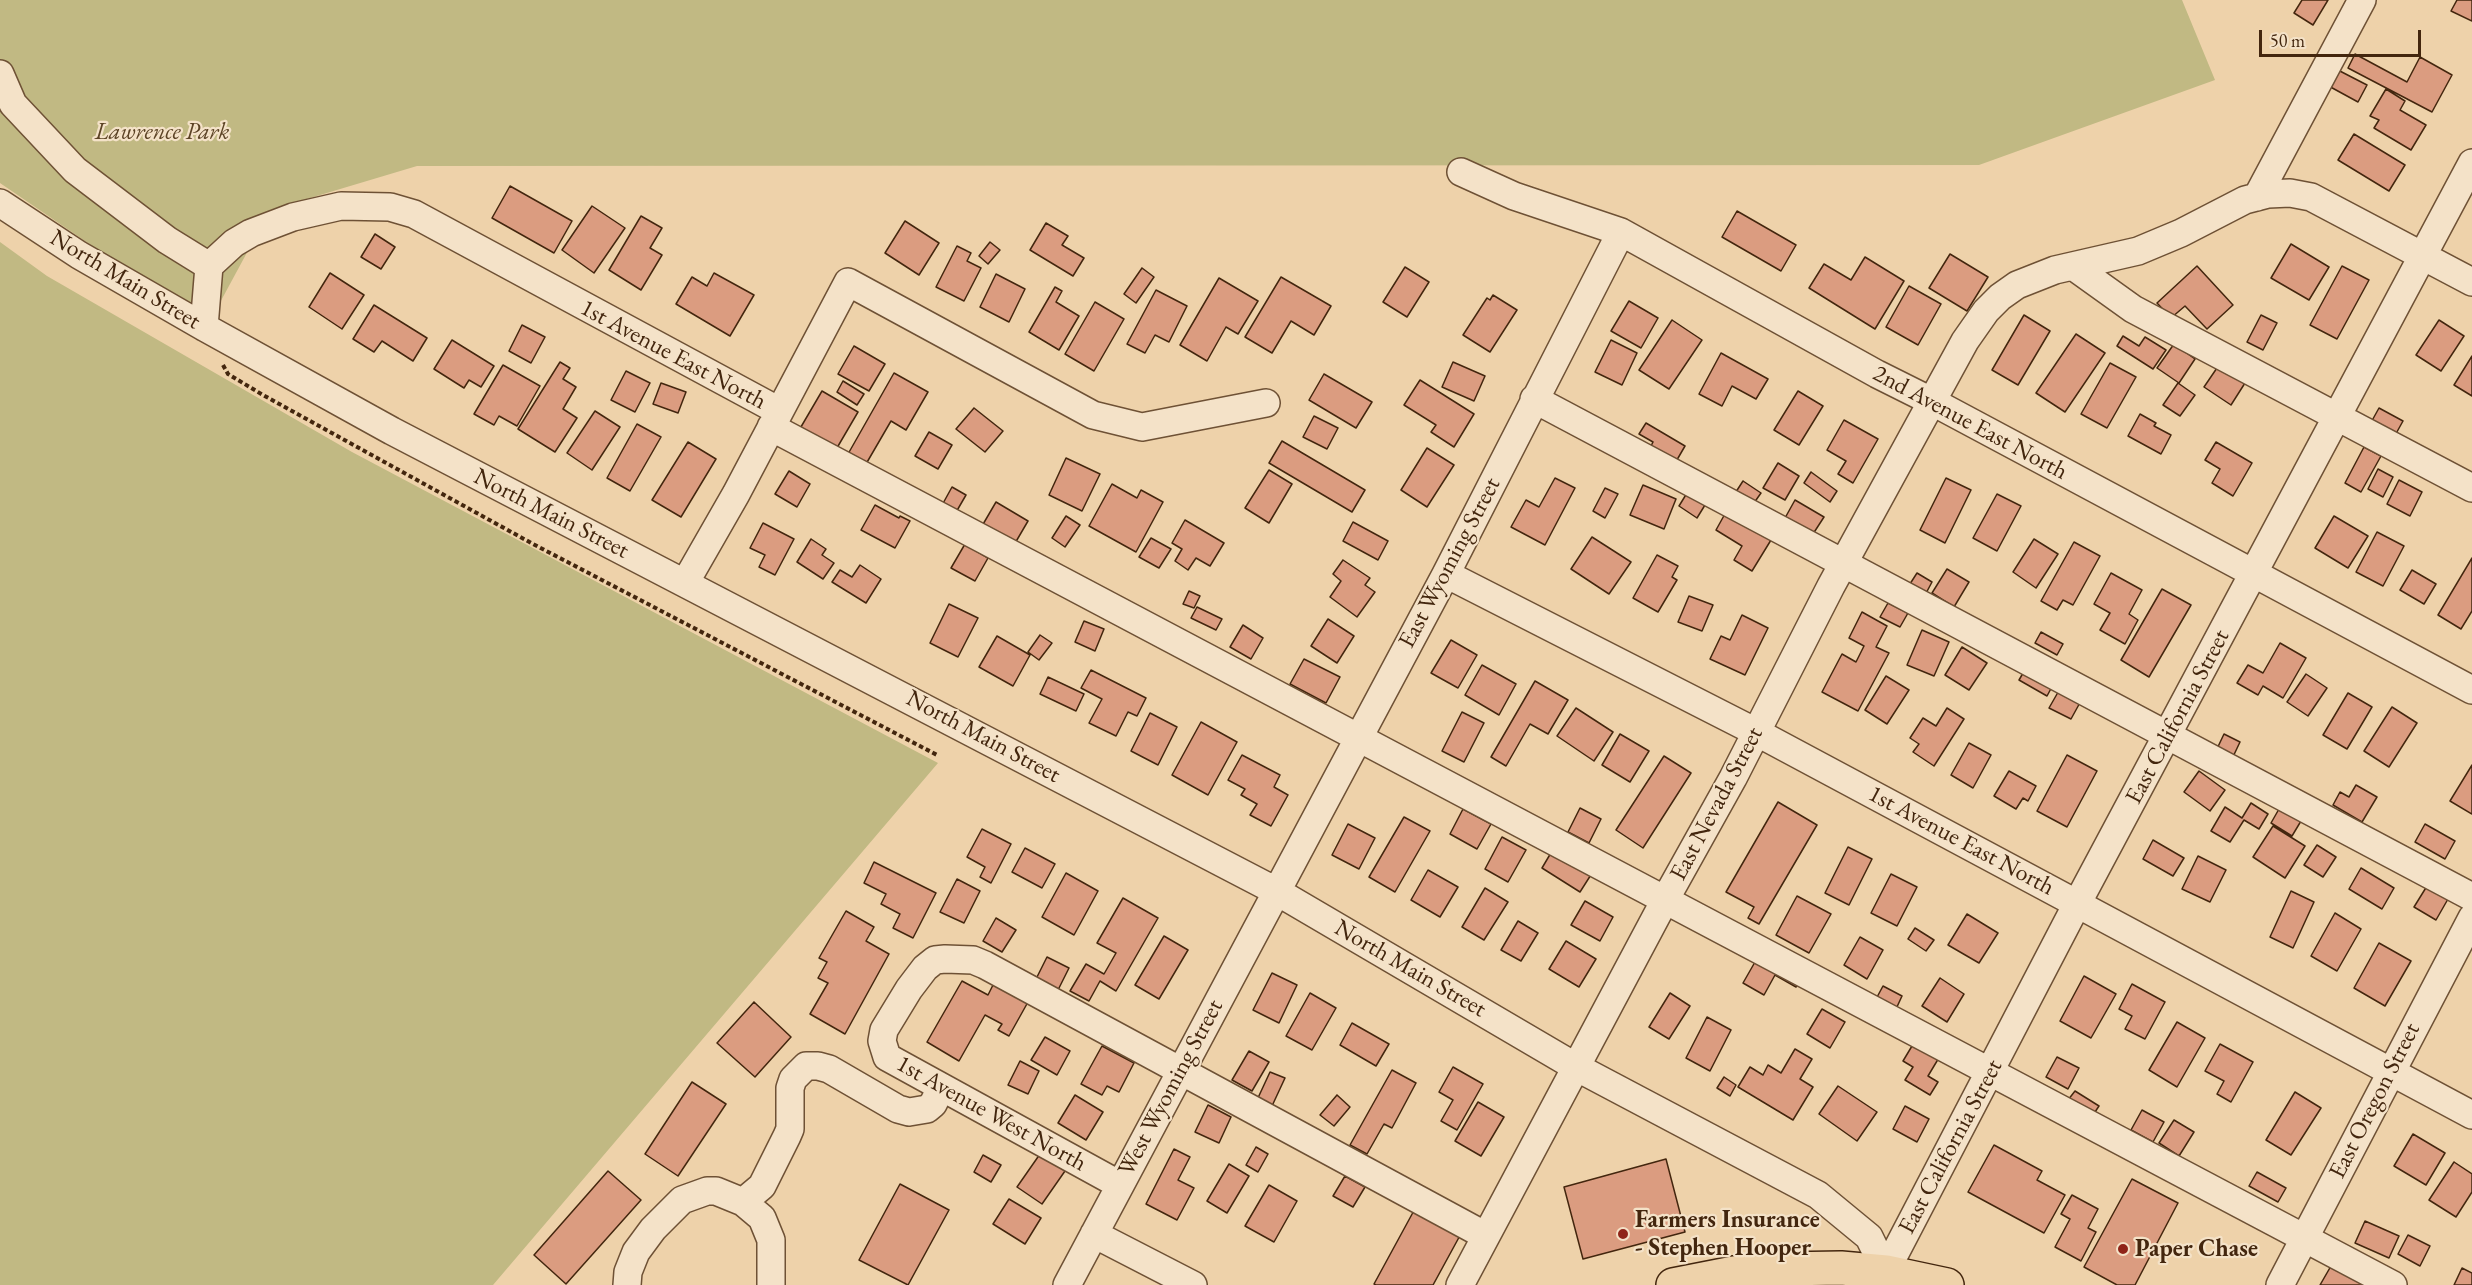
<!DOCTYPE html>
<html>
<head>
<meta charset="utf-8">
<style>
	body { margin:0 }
	#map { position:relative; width:2472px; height:1285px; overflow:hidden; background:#eed2aa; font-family:"EB Garamond",serif }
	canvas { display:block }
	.scale { position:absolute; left:2259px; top:30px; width:162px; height:27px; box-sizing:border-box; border:3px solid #43260e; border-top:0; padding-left:8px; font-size:18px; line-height:21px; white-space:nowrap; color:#43260e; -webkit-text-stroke:4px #f4e2c8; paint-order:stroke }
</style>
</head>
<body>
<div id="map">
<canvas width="2472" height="1285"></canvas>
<div class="scale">50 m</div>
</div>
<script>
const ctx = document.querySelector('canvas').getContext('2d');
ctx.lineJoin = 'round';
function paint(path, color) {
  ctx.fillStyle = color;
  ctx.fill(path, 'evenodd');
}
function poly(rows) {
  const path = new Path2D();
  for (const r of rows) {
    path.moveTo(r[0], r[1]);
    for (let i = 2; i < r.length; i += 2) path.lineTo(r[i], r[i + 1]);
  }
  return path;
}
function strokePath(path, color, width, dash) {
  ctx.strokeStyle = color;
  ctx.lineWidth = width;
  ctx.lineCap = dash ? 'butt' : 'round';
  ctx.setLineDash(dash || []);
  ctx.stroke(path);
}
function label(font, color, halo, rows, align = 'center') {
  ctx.font = font + ' "EB Garamond",serif';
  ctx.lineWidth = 4.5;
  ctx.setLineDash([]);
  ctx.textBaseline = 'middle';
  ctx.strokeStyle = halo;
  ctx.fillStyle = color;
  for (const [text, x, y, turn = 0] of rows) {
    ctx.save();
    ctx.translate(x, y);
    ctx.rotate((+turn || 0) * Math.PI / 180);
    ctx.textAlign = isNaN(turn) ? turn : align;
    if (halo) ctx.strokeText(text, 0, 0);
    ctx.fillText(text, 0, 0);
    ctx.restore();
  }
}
paint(poly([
	[0,0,2182,0,2215,80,1979,165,417,166,270,210,210,321,164,295,0,183],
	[0,242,47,276,352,452,938,763,493,1285,0,1285]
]), '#c1b983');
const building = poly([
	[2302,0,2328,0,2313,25,2294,13,2302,0],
	[2457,0,2472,0,2472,21,2451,11,2457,0],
	[2355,54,2407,82,2420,57,2452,75,2432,112,2348,68,2355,54],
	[2334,68,2367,85,2358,102,2325,84,2334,68],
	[2386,89,2405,101,2400,110,2426,125,2411,150,2374,128,2379,120,2370,116,2386,89],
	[2354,134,2405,165,2389,191,2338,160,2354,134],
	[510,186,572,221,554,253,492,218,510,186],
	[592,206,625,228,594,273,562,250,592,206],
	[1737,211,1796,245,1781,271,1722,237,1737,211],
	[641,216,662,228,650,248,662,255,641,290,609,270,641,216],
	[905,221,939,243,919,275,885,253,905,221],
	[1046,223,1068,236,1062,245,1084,258,1073,276,1030,250,1046,223],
	[375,234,395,247,381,269,361,257,375,234],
	[990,242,1000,250,988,264,979,256,990,242],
	[2291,244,2329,267,2309,300,2271,278,2291,244],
	[957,246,971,253,967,261,981,268,964,301,936,287,957,246],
	[1950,254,1988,277,1967,311,1929,288,1950,254],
	[1865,257,1904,281,1875,329,1809,288,1824,264,1851,280,1865,257],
	[2197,266,2233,305,2207,329,2185,306,2171,318,2157,303,2197,266],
	[2342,266,2369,280,2337,339,2310,325,2342,266],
	[1405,267,1429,282,1407,317,1383,302,1405,267],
	[1142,268,1154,277,1136,303,1124,294,1142,268],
	[330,273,364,295,342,329,309,307,330,273],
	[714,273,754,295,730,336,676,304,692,277,707,286,714,273],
	[996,274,1025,289,1009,322,980,307,996,274],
	[1281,277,1331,306,1314,335,1291,321,1272,353,1245,337,1281,277],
	[1219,278,1258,301,1238,334,1226,327,1207,361,1180,345,1219,278],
	[1909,286,1941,304,1918,345,1886,327,1909,286],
	[1055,287,1062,291,1056,302,1079,316,1059,350,1029,332,1055,287],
	[1156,290,1187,306,1169,342,1155,335,1145,353,1127,344,1156,290],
	[1493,295,1517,310,1490,352,1463,335,1487,298,1490,300,1493,295],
	[1629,301,1658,318,1641,348,1611,331,1629,301],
	[1095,302,1124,319,1094,371,1065,354,1095,302],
	[374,305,427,338,413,361,382,341,374,352,353,339,374,305],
	[2024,315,2050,331,2018,385,1992,370,2024,315],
	[2261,315,2277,323,2263,350,2247,342,2261,315],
	[1672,320,1702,340,1669,389,1639,370,1672,320],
	[2439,320,2464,336,2441,371,2416,355,2439,320],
	[522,325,545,337,531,363,509,351,522,325],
	[2076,334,2105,353,2065,412,2036,393,2076,334],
	[2123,336,2139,346,2145,337,2166,350,2153,369,2117,346,2123,336],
	[452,340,494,366,481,387,469,380,464,388,434,369,452,340],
	[1611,340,1637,353,1622,385,1595,372,1611,340],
	[2174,344,2195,359,2179,383,2157,368,2174,344],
	[854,346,885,364,869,391,838,374,854,346],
	[1721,353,1768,379,1756,399,1732,386,1722,406,1699,394,1721,353],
	[2472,356,2472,396,2454,385,2472,356],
	[560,362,570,368,563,379,576,387,563,409,577,418,555,452,518,429,560,362],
	[1453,362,1485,376,1474,401,1442,387,1453,362],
	[2110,363,2136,377,2107,428,2081,414,2110,363],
	[503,365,540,386,517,426,499,416,494,425,474,414,503,365],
	[2219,365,2245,383,2231,405,2204,387,2219,365],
	[626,371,650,383,635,412,611,400,626,371],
	[894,373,928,392,906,430,891,421,866,464,848,454,894,373],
	[1324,374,1372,402,1356,428,1309,400,1324,374],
	[1420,380,1474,414,1454,447,1431,432,1436,425,1404,405,1420,380],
	[843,381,864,394,857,405,837,392,843,381],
	[661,383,686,392,678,413,653,404,661,383],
	[2178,383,2195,395,2180,416,2163,405,2178,383],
	[822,391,858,412,834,453,798,432,822,391],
	[1798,391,1823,406,1799,445,1774,430,1798,391],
	[974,408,1003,431,985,452,956,429,974,408],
	[2379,408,2403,421,2393,439,2369,426,2379,408],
	[595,411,620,427,592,470,567,453,595,411],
	[2140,414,2156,423,2154,426,2171,435,2161,454,2128,436,2140,414],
	[1314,416,1338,428,1327,449,1303,437,1314,416],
	[1844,420,1878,439,1853,483,1838,474,1846,461,1827,450,1844,420],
	[1646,423,1685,446,1674,465,1649,450,1653,442,1639,434,1646,423],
	[637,424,661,437,630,491,607,478,637,424],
	[929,432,952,445,938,469,915,456,929,432],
	[1282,441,1365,490,1352,512,1269,463,1282,441],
	[688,442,716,459,681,517,652,500,688,442],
	[2216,442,2252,463,2233,496,2212,483,2220,469,2205,460,2216,442],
	[2364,447,2381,456,2361,492,2345,483,2364,447],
	[1427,448,1454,465,1427,507,1401,490,1427,448],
	[1066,458,1100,474,1082,511,1049,495,1066,458],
	[1778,463,1799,476,1785,500,1763,488,1778,463],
	[2378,469,2393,477,2383,497,2368,489,2378,469],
	[1269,470,1292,484,1269,523,1245,508,1269,470],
	[789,471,810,484,797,507,775,494,789,471],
	[1811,472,1837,491,1830,502,1804,483,1811,472],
	[1555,478,1575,488,1545,545,1511,527,1526,500,1539,507,1555,478],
	[1946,478,1971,490,1945,543,1920,530,1946,478],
	[2399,480,2422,492,2410,516,2387,504,2399,480],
	[1743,481,1761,493,1749,510,1732,498,1743,481],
	[1112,484,1137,498,1141,490,1163,502,1136,552,1089,526,1112,484],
	[1643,485,1676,499,1664,529,1630,515,1643,485],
	[952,487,966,495,955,514,941,507,952,487],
	[1605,488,1618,494,1605,518,1593,511,1605,488],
	[1687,493,1705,505,1697,518,1679,506,1687,493],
	[1997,494,2021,506,1997,551,1973,538,1997,494],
	[1795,500,1824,517,1813,534,1785,518,1795,500],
	[996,502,1028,521,1014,545,982,526,996,502],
	[875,505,899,518,900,516,910,521,895,548,861,530,875,505],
	[1726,512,1771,540,1752,571,1734,560,1742,546,1716,530,1726,512],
	[1066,516,1080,525,1065,547,1052,538,1066,516],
	[2334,516,2368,536,2348,568,2315,548,2334,516],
	[1185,520,1224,543,1210,566,1196,558,1188,570,1175,561,1182,549,1172,543,1185,520],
	[1353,522,1388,541,1378,560,1343,541,1353,522],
	[763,523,794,539,775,575,759,567,765,555,750,548,763,523],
	[2377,532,2404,546,2383,586,2356,572,2377,532],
	[1592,537,1631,562,1609,594,1571,569,1592,537],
	[1151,538,1171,549,1159,568,1139,557,1151,538],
	[811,539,826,549,822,555,834,563,823,579,797,562,811,539],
	[2034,539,2058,554,2036,588,2013,572,2034,539],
	[2074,542,2100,556,2073,605,2063,600,2057,610,2041,601,2074,542],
	[965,544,988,558,975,581,951,568,965,544],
	[1657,555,1678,566,1672,577,1677,580,1658,612,1633,598,1657,555],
	[2472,558,2472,611,2461,629,2438,615,2472,558],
	[1343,560,1370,578,1365,585,1375,592,1357,617,1330,597,1341,581,1333,574,1343,560],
	[860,565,881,579,866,603,832,582,840,570,852,577,860,565],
	[1947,569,1969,582,1954,607,1932,593,1947,569],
	[2412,570,2436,584,2424,604,2400,590,2412,570],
	[1917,573,1932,582,1924,597,1908,587,1917,573],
	[2111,573,2142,590,2129,614,2138,620,2125,644,2100,630,2110,613,2094,604,2111,573],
	[2162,589,2191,605,2149,677,2121,660,2162,589],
	[1189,591,1200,596,1194,608,1183,604,1189,591],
	[1689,596,1713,605,1702,631,1678,622,1689,596],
	[1888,603,1908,613,1900,627,1880,617,1888,603],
	[949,604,978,618,958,657,930,643,949,604],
	[1197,607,1222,619,1216,630,1191,618,1197,607],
	[1862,612,1887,626,1876,647,1889,653,1858,711,1822,692,1842,654,1856,662,1864,646,1849,638,1862,612],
	[1742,615,1768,628,1745,675,1710,659,1721,636,1730,640,1742,615],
	[1328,619,1354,636,1337,663,1311,646,1328,619],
	[1084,621,1104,629,1095,651,1075,642,1084,621],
	[1243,625,1263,638,1251,659,1230,647,1243,625],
	[1922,630,1949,642,1934,676,1907,665,1922,630],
	[2041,632,2063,644,2057,655,2035,643,2041,632],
	[1040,635,1052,643,1039,660,1028,652,1040,635],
	[997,636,1030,655,1013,686,979,667,997,636],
	[1451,640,1477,655,1458,688,1431,673,1451,640],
	[2280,643,2306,658,2283,698,2263,686,2258,695,2237,683,2248,665,2263,673,2280,643],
	[1962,647,1987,663,1969,690,1945,675,1962,647],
	[1304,659,1340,677,1326,703,1290,684,1304,659],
	[1482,665,1516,684,1499,715,1465,695,1482,665],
	[2026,668,2054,683,2047,696,2019,680,2026,668],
	[1091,670,1146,698,1137,716,1128,712,1116,736,1089,723,1102,699,1081,688,1091,670],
	[2306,674,2327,688,2308,716,2287,702,2306,674],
	[1886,676,1909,690,1887,724,1865,710,1886,676],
	[1048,677,1084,694,1076,711,1040,694,1048,677],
	[1535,681,1568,700,1548,734,1530,724,1506,766,1491,757,1535,681],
	[2061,687,2082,699,2071,719,2049,708,2061,687],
	[2348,693,2372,707,2347,749,2323,735,2348,693],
	[2392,707,2417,723,2389,767,2364,751,2392,707],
	[1576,708,1613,732,1594,761,1557,736,1576,708],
	[1947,708,1964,719,1934,766,1913,752,1919,744,1910,738,1923,718,1936,726,1947,708],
	[1462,712,1484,723,1464,762,1442,751,1462,712],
	[1150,713,1177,727,1158,765,1131,751,1150,713],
	[1201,722,1237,742,1208,795,1172,775,1201,722],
	[1620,734,1649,751,1630,782,1602,765,1620,734],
	[2224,734,2240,742,2231,761,2215,753,2224,734],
	[1969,743,1991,755,1973,788,1951,775,1969,743],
	[1242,755,1280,775,1274,787,1288,795,1271,826,1250,815,1257,804,1241,795,1245,789,1228,780,1242,755],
	[2067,755,2097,771,2067,827,2037,811,2067,755],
	[1664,756,1691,773,1643,848,1616,830,1664,756],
	[2472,765,2472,814,2450,801,2472,765],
	[2009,771,2036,786,2028,801,2023,798,2016,809,1994,796,2009,771],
	[2199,771,2225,790,2210,811,2184,792,2199,771],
	[2356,785,2377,797,2362,822,2333,805,2340,792,2349,797,2356,785],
	[1778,802,1817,825,1759,924,1748,918,1754,907,1726,892,1778,802],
	[2251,803,2268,814,2259,829,2244,820,2230,842,2211,831,2225,807,2242,818,2251,803],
	[1580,808,1601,819,1589,843,1568,832,1580,808],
	[1463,809,1491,824,1477,849,1450,834,1463,809],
	[2279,809,2301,821,2292,836,2271,823,2279,809],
	[1404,817,1430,831,1395,892,1369,877,1404,817],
	[1348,824,1375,838,1359,869,1332,855,1348,824],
	[2425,824,2455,841,2445,859,2415,842,2425,824],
	[2273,826,2305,846,2285,878,2253,857,2273,826],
	[982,829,1011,844,991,883,980,877,985,867,967,857,982,829],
	[1502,837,1526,850,1508,882,1485,869,1502,837],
	[2153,840,2184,858,2173,876,2143,859,2153,840],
	[2317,845,2336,857,2323,877,2304,865,2317,845],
	[1555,846,1594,870,1580,892,1542,868,1555,846],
	[1848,847,1872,859,1849,905,1825,893,1848,847],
	[1025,848,1055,864,1042,888,1012,872,1025,848],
	[2198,856,2226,870,2210,902,2182,889,2198,856],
	[874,862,936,893,913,938,893,928,900,914,881,904,886,894,864,883,874,862],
	[2361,868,2394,888,2382,909,2349,889,2361,868],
	[1428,870,1458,887,1440,917,1411,900,1428,870],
	[1066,873,1098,891,1074,935,1042,917,1066,873],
	[1891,874,1917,887,1897,926,1871,913,1891,874],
	[957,879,980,891,964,923,940,912,957,879],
	[2427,886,2448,899,2436,920,2414,907,2427,886],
	[1485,888,1508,902,1484,940,1462,927,1485,888],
	[2291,891,2314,902,2293,948,2270,937,2291,891],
	[1797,896,1831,914,1809,953,1776,935,1797,896],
	[1123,898,1158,918,1116,991,1100,981,1089,1001,1070,991,1086,964,1104,974,1116,953,1097,943,1123,898],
	[1585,901,1613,917,1600,941,1571,925,1585,901],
	[846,911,874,927,866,941,889,954,845,1034,810,1014,828,983,818,978,827,962,819,958,846,911],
	[2335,913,2361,929,2337,971,2311,956,2335,913],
	[1967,914,1998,933,1979,963,1948,945,1967,914],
	[996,918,1016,930,1002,952,983,941,996,918],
	[1518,921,1538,933,1521,961,1501,950,1518,921],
	[1915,928,1934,940,1926,951,1908,939,1915,928],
	[1164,936,1188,950,1159,999,1135,985,1164,936],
	[1860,937,1883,950,1867,979,1844,965,1860,937],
	[1566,941,1596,959,1579,987,1549,969,1566,941],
	[2379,943,2411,961,2385,1006,2354,988,2379,943],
	[1759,955,1801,979,1796,987,1775,975,1764,995,1743,983,1759,955],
	[1047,957,1069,968,1056,994,1034,983,1047,957],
	[1272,973,1297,985,1279,1023,1253,1010,1272,973],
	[2084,976,2116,994,2091,1038,2060,1021,2084,976],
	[1940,978,1964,994,1947,1022,1922,1006,1940,978],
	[962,981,988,995,994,983,1028,1002,1009,1036,998,1030,1002,1024,985,1015,959,1061,927,1042,962,981],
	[2132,984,2165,1002,2145,1039,2125,1029,2132,1016,2119,1009,2132,984],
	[1883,986,1902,996,1896,1009,1876,999,1883,986],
	[1310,993,1336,1008,1312,1050,1286,1036,1310,993],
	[1670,993,1690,1006,1669,1039,1649,1027,1670,993],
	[754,1002,791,1037,755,1077,717,1043,754,1002],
	[1822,1009,1845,1022,1830,1048,1807,1034,1822,1009],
	[1707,1017,1731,1030,1710,1071,1686,1058,1707,1017],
	[2177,1022,2205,1038,2177,1087,2149,1070,2177,1022],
	[1352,1023,1389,1044,1376,1066,1340,1045,1352,1023],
	[1045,1037,1070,1051,1057,1075,1031,1060,1045,1037],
	[1915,1041,1940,1056,1928,1076,1938,1082,1930,1095,1905,1080,1913,1067,1903,1061,1915,1041],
	[2220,1044,2253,1062,2231,1102,2217,1094,2224,1081,2205,1071,2220,1044],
	[1102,1046,1134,1063,1119,1092,1107,1086,1102,1095,1081,1084,1102,1046],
	[1795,1049,1812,1059,1800,1079,1813,1087,1793,1120,1738,1087,1750,1067,1763,1075,1768,1065,1781,1073,1795,1049],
	[1249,1051,1269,1062,1252,1091,1232,1080,1249,1051],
	[2057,1057,2079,1068,2068,1089,2046,1077,2057,1057],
	[1020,1061,1039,1071,1028,1094,1008,1085,1020,1061],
	[1453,1067,1483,1084,1457,1130,1441,1121,1453,1100,1439,1092,1453,1067],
	[1392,1070,1416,1083,1392,1128,1384,1124,1367,1154,1350,1145,1392,1070],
	[1270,1072,1285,1078,1272,1106,1257,1100,1270,1072],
	[1724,1077,1736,1085,1730,1096,1717,1088,1724,1077],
	[692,1082,726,1104,678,1176,645,1154,692,1082],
	[1838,1086,1877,1112,1857,1141,1819,1114,1838,1086],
	[2075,1091,2099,1106,2093,1115,2068,1100,2075,1091],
	[2295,1092,2321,1108,2291,1155,2266,1140,2295,1092],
	[1075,1095,1103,1112,1086,1140,1058,1123,1075,1095],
	[1337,1095,1350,1107,1334,1126,1320,1115,1337,1095],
	[1478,1102,1504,1117,1481,1156,1455,1141,1478,1102],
	[1208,1105,1231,1117,1219,1143,1195,1132,1208,1105],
	[1905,1106,1929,1119,1917,1142,1893,1129,1905,1106],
	[2142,1110,2164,1122,2153,1142,2131,1130,2142,1110],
	[2174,1120,2194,1132,2179,1156,2159,1143,2174,1120],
	[2413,1134,2445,1153,2426,1185,2394,1166,2413,1134],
	[1994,1145,2042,1171,2037,1180,2065,1195,2044,1233,1968,1192,1994,1145],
	[1256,1147,1268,1154,1258,1172,1246,1165,1256,1147],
	[1174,1149,1190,1157,1178,1180,1194,1188,1177,1220,1146,1204,1174,1149],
	[1040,1154,1065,1171,1042,1204,1017,1187,1040,1154],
	[983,1155,1001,1165,991,1182,974,1172,983,1155],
	[1666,1159,1685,1232,1583,1259,1564,1187,1666,1159],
	[2454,1162,2472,1174,2472,1192,2456,1217,2429,1200,2454,1162],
	[1229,1164,1249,1176,1227,1213,1207,1201,1229,1164],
	[608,1171,641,1200,566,1284,534,1255,608,1171],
	[2257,1172,2286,1188,2278,1202,2249,1186,2257,1172],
	[1345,1176,1365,1187,1353,1207,1333,1196,1345,1176],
	[2132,1179,2178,1203,2135,1285,2117,1285,2084,1267,2132,1179],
	[900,1184,949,1210,908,1285,859,1260,900,1184],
	[1269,1185,1297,1201,1274,1242,1245,1226,1269,1185],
	[2072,1195,2098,1209,2088,1228,2096,1232,2081,1261,2055,1247,2070,1219,2061,1214,2072,1195],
	[1009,1199,1041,1218,1025,1244,993,1224,1009,1199],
	[1417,1205,1463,1230,1433,1285,1376,1285,1374,1284,1417,1205],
	[2365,1221,2399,1236,2389,1258,2355,1243,2365,1221],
	[2408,1235,2430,1246,2420,1266,2398,1254,2408,1235],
	[2335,1259,2376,1285,2320,1285,2335,1259],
	[2462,1268,2472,1273,2472,1285,2454,1285,2462,1268]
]);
paint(building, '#db9c80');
strokePath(building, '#43260e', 1.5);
const minor = poly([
	[0,74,13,104,75,170,167,240,209,266],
	[1461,172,1514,196,1621,232,1877,374,1933,402,2472,690],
	[2257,197,2362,0],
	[0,203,79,255,204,327,392,431,1276,891,1576,1067,1818,1195,1869,1237,1886,1272],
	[2073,266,2133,309,2472,488],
	[204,327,209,266,234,243,251,233,293,217,341,206,390,207,414,214,779,411],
	[1534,399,2472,897],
	[771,427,2393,1285],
	[1446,574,1756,732,2472,1115],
	[685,583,736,494,848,282,1093,415,1142,427,1266,403],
	[1120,1185,887,1057,882,1041,884,1030,909,989,925,968,935,960,945,959,973,960,985,965,1486,1236],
	[743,1202,762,1186,787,1136,790,1129,790,1088,793,1079,806,1066,818,1066,829,1069,898,1109,909,1112,927,1109,933,1104,941,1088],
	[1094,1234,1193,1285],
	[1879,1284,2078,902,2472,163],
	[627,1285,628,1272,636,1252,653,1229,682,1200,707,1191,716,1191,743,1202,762,1218,771,1240,771,1285],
	[1067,1285,1446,574,1621,232],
	[1460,1285,1665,900,1733,778,1831,586,1965,341,1986,311,2000,297,2017,285,2055,270,2138,251,2181,233,2245,200,2268,194,2290,193,2311,197,2472,282],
	[2280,1285,2472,918]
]);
const major = poly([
	[1673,1285,1734,1273,1781,1269,1841,1268,1886,1272,1947,1285]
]);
strokePath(minor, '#6e5135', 30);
strokePath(major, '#43260e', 36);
strokePath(poly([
	[223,365,228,374,263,395,533,544,939,756]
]), '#43260e', 4, [4.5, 3]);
strokePath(minor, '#f4e2c8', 27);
strokePath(major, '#eed2aa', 33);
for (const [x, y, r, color] of [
	[1623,1234,6,"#8f2418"],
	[2123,1249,6,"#8f2418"]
]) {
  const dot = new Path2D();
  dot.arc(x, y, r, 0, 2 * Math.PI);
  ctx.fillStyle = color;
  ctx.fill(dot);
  strokePath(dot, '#f4e2c8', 2);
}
label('italic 24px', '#5c4325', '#f4e2c8', [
	["Lawrence Park",162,132]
]);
label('24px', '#43260e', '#f4e2c8', [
	["North Main Street",125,280,31],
	["1st Avenue East North",673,355,28],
	["2nd Avenue East North",1970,423,28],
	["North Main Street",551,514,27],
	["East Wyoming Street",1450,563,-62],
	["East California Street",2178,717,-62],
	["North Main Street",983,737,28],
	["East Nevada Street",1717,804,-62],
	["1st Avenue East North",1961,841,28],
	["North Main Street",1410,969,30],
	["West Wyoming Street",1171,1088,-62],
	["East Oregon Street",2375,1101,-63],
	["1st Avenue West North",991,1114,29],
	["East California Street",1951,1147,-62]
]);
label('bold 24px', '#43260e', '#f4e2c8', [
	["Farmers Insurance",1635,1220],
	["- Stephen Hooper",1635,1248],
	["Paper Chase",2135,1249]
], 'left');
</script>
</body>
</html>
